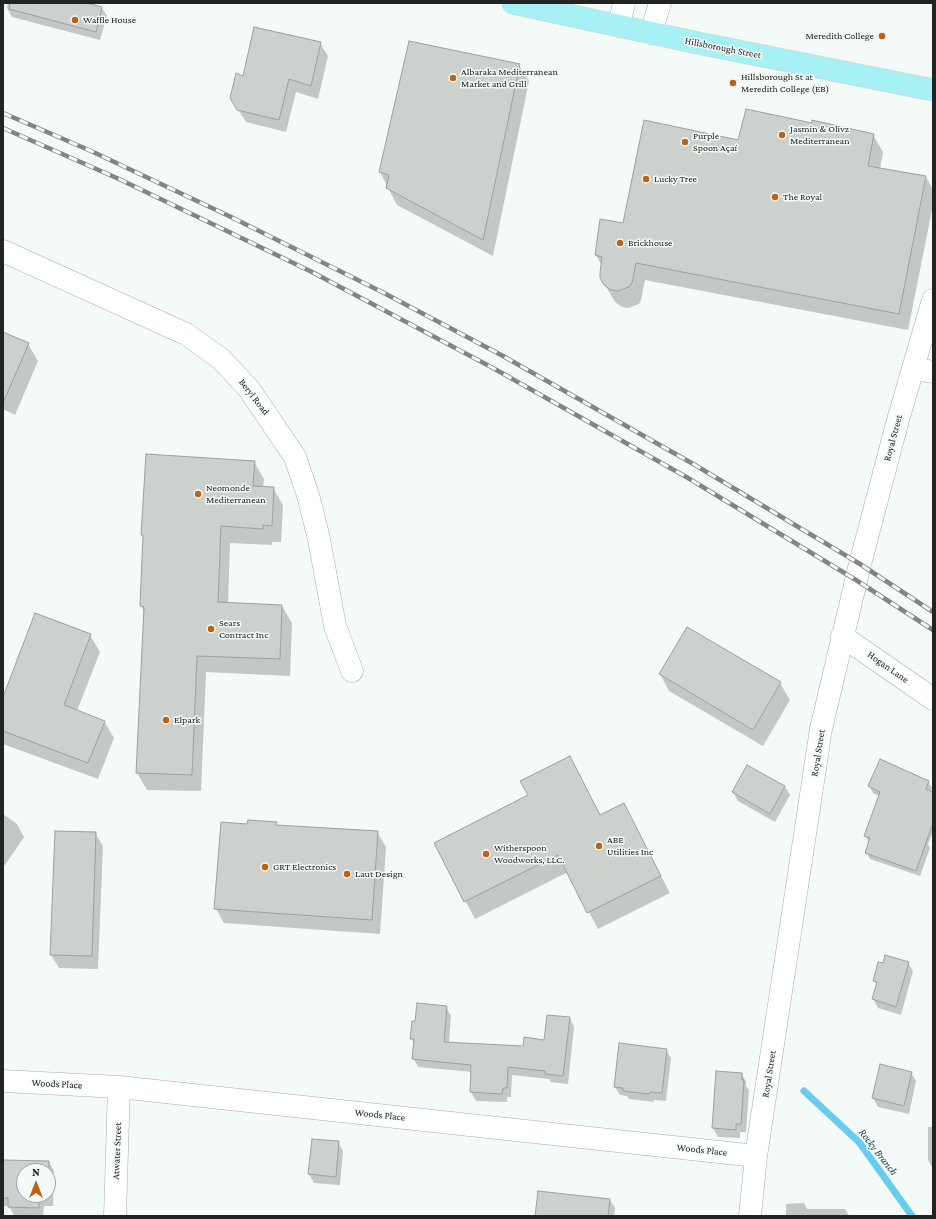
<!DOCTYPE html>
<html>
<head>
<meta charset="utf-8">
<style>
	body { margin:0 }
	#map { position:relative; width:936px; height:1219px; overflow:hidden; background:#f4faf8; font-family:"Crimson Pro",serif }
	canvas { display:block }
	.frame { position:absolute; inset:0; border:4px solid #222423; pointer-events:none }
	.north { position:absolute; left:16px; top:1163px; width:40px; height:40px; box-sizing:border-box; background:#f4faf8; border:1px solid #a0a4a3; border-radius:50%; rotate:0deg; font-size:11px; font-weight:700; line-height:16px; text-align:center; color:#222423 }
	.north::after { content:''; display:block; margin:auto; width:14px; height:18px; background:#be6112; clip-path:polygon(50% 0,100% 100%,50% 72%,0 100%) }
</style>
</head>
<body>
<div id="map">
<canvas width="936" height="1219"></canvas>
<div class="frame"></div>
<div class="north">N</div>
</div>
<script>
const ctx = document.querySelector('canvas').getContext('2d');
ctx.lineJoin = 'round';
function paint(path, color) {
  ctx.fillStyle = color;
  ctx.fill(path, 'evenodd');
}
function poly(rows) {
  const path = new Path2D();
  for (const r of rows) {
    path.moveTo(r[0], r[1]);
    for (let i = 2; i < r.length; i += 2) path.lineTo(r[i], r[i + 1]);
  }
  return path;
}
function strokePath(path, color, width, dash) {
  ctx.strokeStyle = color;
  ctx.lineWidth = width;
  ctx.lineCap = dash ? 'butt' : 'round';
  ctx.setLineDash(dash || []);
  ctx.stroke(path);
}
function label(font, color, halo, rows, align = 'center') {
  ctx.font = font + ' "Crimson Pro",serif';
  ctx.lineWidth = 3;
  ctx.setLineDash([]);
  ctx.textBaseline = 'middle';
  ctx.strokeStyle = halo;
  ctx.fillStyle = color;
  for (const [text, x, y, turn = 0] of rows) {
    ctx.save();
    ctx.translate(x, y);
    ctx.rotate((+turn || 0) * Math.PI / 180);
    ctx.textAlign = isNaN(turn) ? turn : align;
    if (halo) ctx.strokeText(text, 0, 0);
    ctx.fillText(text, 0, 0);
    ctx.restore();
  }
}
paint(poly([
	[8,3,83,3,102,8,107,16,100,40,12,17,7,8],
	[320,43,328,56,318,99,296,92,286,132,246,122,231,98],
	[519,65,529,81,493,256,397,205,380,172],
	[812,124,873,135,883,152,880,169,926,177,933,190,933,205,908,330,645,280,641,300,639,304,628,308,622,307,615,302,605,285,602,266,596,255,623,224,739,141],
	[3,332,28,344,38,361,15,415,3,409],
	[254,462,264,479,263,487,273,488,283,505,281,542,272,542,272,545,230,543,228,604,282,606,292,623,290,676,206,672,201,791,147,790,137,773,144,611,141,606,144,538,142,535],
	[90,635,100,652,77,711,104,721,114,738,98,779,3,744,3,700],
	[660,674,780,683,790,700,763,746,669,691],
	[570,757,600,816,623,804,670,893,598,929,568,872,475,919,435,843,529,796],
	[748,767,785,787,790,795,775,822,738,801,733,792],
	[928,782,932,788,930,792,933,793,933,832,928,844,930,848,920,876,870,859,866,852,869,843,865,836,879,796,873,793,869,786],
	[3,814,17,824,24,837,3,868],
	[276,823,277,826,377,832,386,847,380,934,224,923,216,909,248,825],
	[95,833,103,846,98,969,59,968,51,955],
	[908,963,913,971,901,1015,878,1008,873,999,877,985,874,981],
	[446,1007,451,1016,449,1043,524,1047,545,1041,570,1018,574,1027,568,1084,551,1082,549,1079,512,1075,511,1097,507,1097,507,1102,476,1101,471,1092,472,1072,418,1067,414,1059,415,1045,411,1038,416,1022],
	[666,1050,671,1058,666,1101,654,1100,654,1102,629,1099,627,1096,620,1095,615,1087],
	[717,1072,742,1074,746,1082,746,1086,749,1090,746,1132,740,1132,740,1138,718,1137,713,1128],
	[911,1073,916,1081,909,1114,878,1107,873,1098],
	[928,1127,933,1127,933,1169,928,1160],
	[338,1142,343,1151,340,1185,314,1183,309,1174],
	[3,1161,49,1162,54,1171,53,1206,44,1206,43,1216,14,1215,9,1206,3,1206],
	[24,1171,48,1171,48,1195,24,1195],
	[610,1200,615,1208,614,1216,536,1216],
	[804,1203,807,1209,845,1209,849,1216,786,1216,786,1204]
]), '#0003');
strokePath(poly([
	[804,1091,859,1142,912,1216]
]), '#68ccee', 7);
const building = poly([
	[10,3,87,3,102,7,96,32,9,9,10,3],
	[254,27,321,42,311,86,289,79,279,120,237,110,230,98,236,73,243,76,254,27],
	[409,41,520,64,483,240,386,188,389,175,379,172,409,41],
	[746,109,812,123,812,120,874,134,868,166,926,176,899,314,636,263,632,283,629,287,618,291,611,290,604,285,600,278,600,273,602,257,595,255,600,219,623,223,644,120,738,140,746,109],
	[3,332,29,343,3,403,3,332],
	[146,454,255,461,253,486,274,487,272,526,263,525,263,529,221,526,218,602,282,605,280,659,197,656,192,775,136,773,144,607,140,606,143,535,141,535,146,454],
	[35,613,91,634,64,705,105,721,88,763,3,731,3,697,35,613],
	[687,627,781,682,753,730,659,674,687,627],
	[570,756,600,815,624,803,661,876,587,913,558,855,464,902,434,843,528,795,520,781,570,756],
	[880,759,929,781,926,789,933,792,933,823,916,871,865,853,870,838,864,836,880,792,868,786,880,759],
	[747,765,785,786,770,814,732,792,747,765],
	[248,820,277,822,276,825,378,831,372,920,214,909,221,822,247,824,248,820],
	[55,831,96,832,92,956,50,955,55,831],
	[885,955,909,962,896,1007,872,999,877,982,873,981,878,962,883,963,885,955],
	[417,1003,447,1006,444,1042,523,1046,524,1037,544,1040,547,1015,570,1017,563,1076,545,1074,545,1071,508,1067,507,1088,503,1088,502,1094,470,1092,471,1065,412,1059,414,1039,410,1039,412,1021,415,1021,417,1003],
	[619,1043,667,1049,662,1093,650,1092,649,1094,623,1091,623,1088,614,1087,619,1043],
	[880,1064,912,1072,904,1106,872,1098,880,1064],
	[716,1071,742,1073,742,1080,744,1080,741,1124,736,1124,736,1130,712,1128,716,1071],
	[312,1139,339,1141,336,1177,308,1174,312,1139],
	[3,1160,49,1161,48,1197,39,1197,39,1208,8,1207,8,1198,3,1198,3,1160],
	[24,1171,48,1171,48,1195,24,1195,24,1171],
	[538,1191,610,1199,608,1216,535,1216,538,1191]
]);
paint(building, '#cdd1ce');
strokePath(building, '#9ca09d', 1);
const minor = poly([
	[619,26,624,3],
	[651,33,660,3],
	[3,251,186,334,221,359,249,389,295,457,308,495,319,539,335,626,352,671],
	[913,368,933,372],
	[842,636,933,699],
	[3,1081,119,1087,756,1156],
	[115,1216,119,1087],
	[750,1216,756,1156,821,729,860,564,898,420,933,300]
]);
const major = poly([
	[513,3,698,43,933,90]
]);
strokePath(minor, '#a7acaa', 23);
strokePath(major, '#d3d3d3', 23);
strokePath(minor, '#fff', 22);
strokePath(major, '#a7f1f4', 22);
const rail = poly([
	[3,113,91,151,231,217,382,292,503,356,695,465,860,564,933,612],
	[3,128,119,179,312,272,493,368,688,478,856,580,933,630]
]);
strokePath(rail, '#818583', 4.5);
strokePath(rail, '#f4faf8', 3, [9]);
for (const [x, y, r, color] of [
	[75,20,4,"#be6112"],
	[882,36,4,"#be6112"],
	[453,78,4,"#be6112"],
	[733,83,4,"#be6112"],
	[782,135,4,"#be6112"],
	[685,142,4,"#be6112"],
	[646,179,4,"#be6112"],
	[775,197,4,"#be6112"],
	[620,243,4,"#be6112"],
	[198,494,4,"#be6112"],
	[211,629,4,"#be6112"],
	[166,720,4,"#be6112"],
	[599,846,4,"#be6112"],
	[486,854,4,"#be6112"],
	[265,867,4,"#be6112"],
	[347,874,4,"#be6112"]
]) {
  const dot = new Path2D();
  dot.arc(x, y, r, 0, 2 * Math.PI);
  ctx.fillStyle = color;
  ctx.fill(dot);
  strokePath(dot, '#f4faf8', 1.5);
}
label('10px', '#222423', '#f4faf8', [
	["Waffle House",83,20],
	["Meredith College",874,36,"right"],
	["Albaraka Mediterranean",461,72],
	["Market and Grill",461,84],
	["Hillsborough St at",741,77],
	["Meredith College (EB)",741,89],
	["Jasmin & Olivz",790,129],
	["Mediterranean",790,141],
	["Purple",693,136],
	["Spoon Açaí",693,148],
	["Lucky Tree",654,179],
	["The Royal",783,197],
	["Brickhouse",628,243],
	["Neomonde",206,488],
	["Mediterranean",206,500],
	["Sears",219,623],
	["Contract Inc",219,635],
	["Elpark",174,720],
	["ABE",607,840],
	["Utilities Inc",607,852],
	["Witherspoon",494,848],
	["Woodworks, LLC.",494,860],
	["GRT Electronics",273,867],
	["Laut Design",355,874]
], 'left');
label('10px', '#222423', '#f4faf8', [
	["Hillsborough Street",723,48,11],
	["Beryl Road",254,397,52],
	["Royal Street",893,438,-75],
	["Hogan Lane",888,667,35],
	["Royal Street",818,753,-81],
	["Royal Street",769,1074,-81],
	["Woods Place",57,1084,3],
	["Woods Place",380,1115,6],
	["Woods Place",702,1150,6],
	["Atwater Street",117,1151,-88]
]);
label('italic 11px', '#154251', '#f4faf8', [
	["Rocky Branch",878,1152,52]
]);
</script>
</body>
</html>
